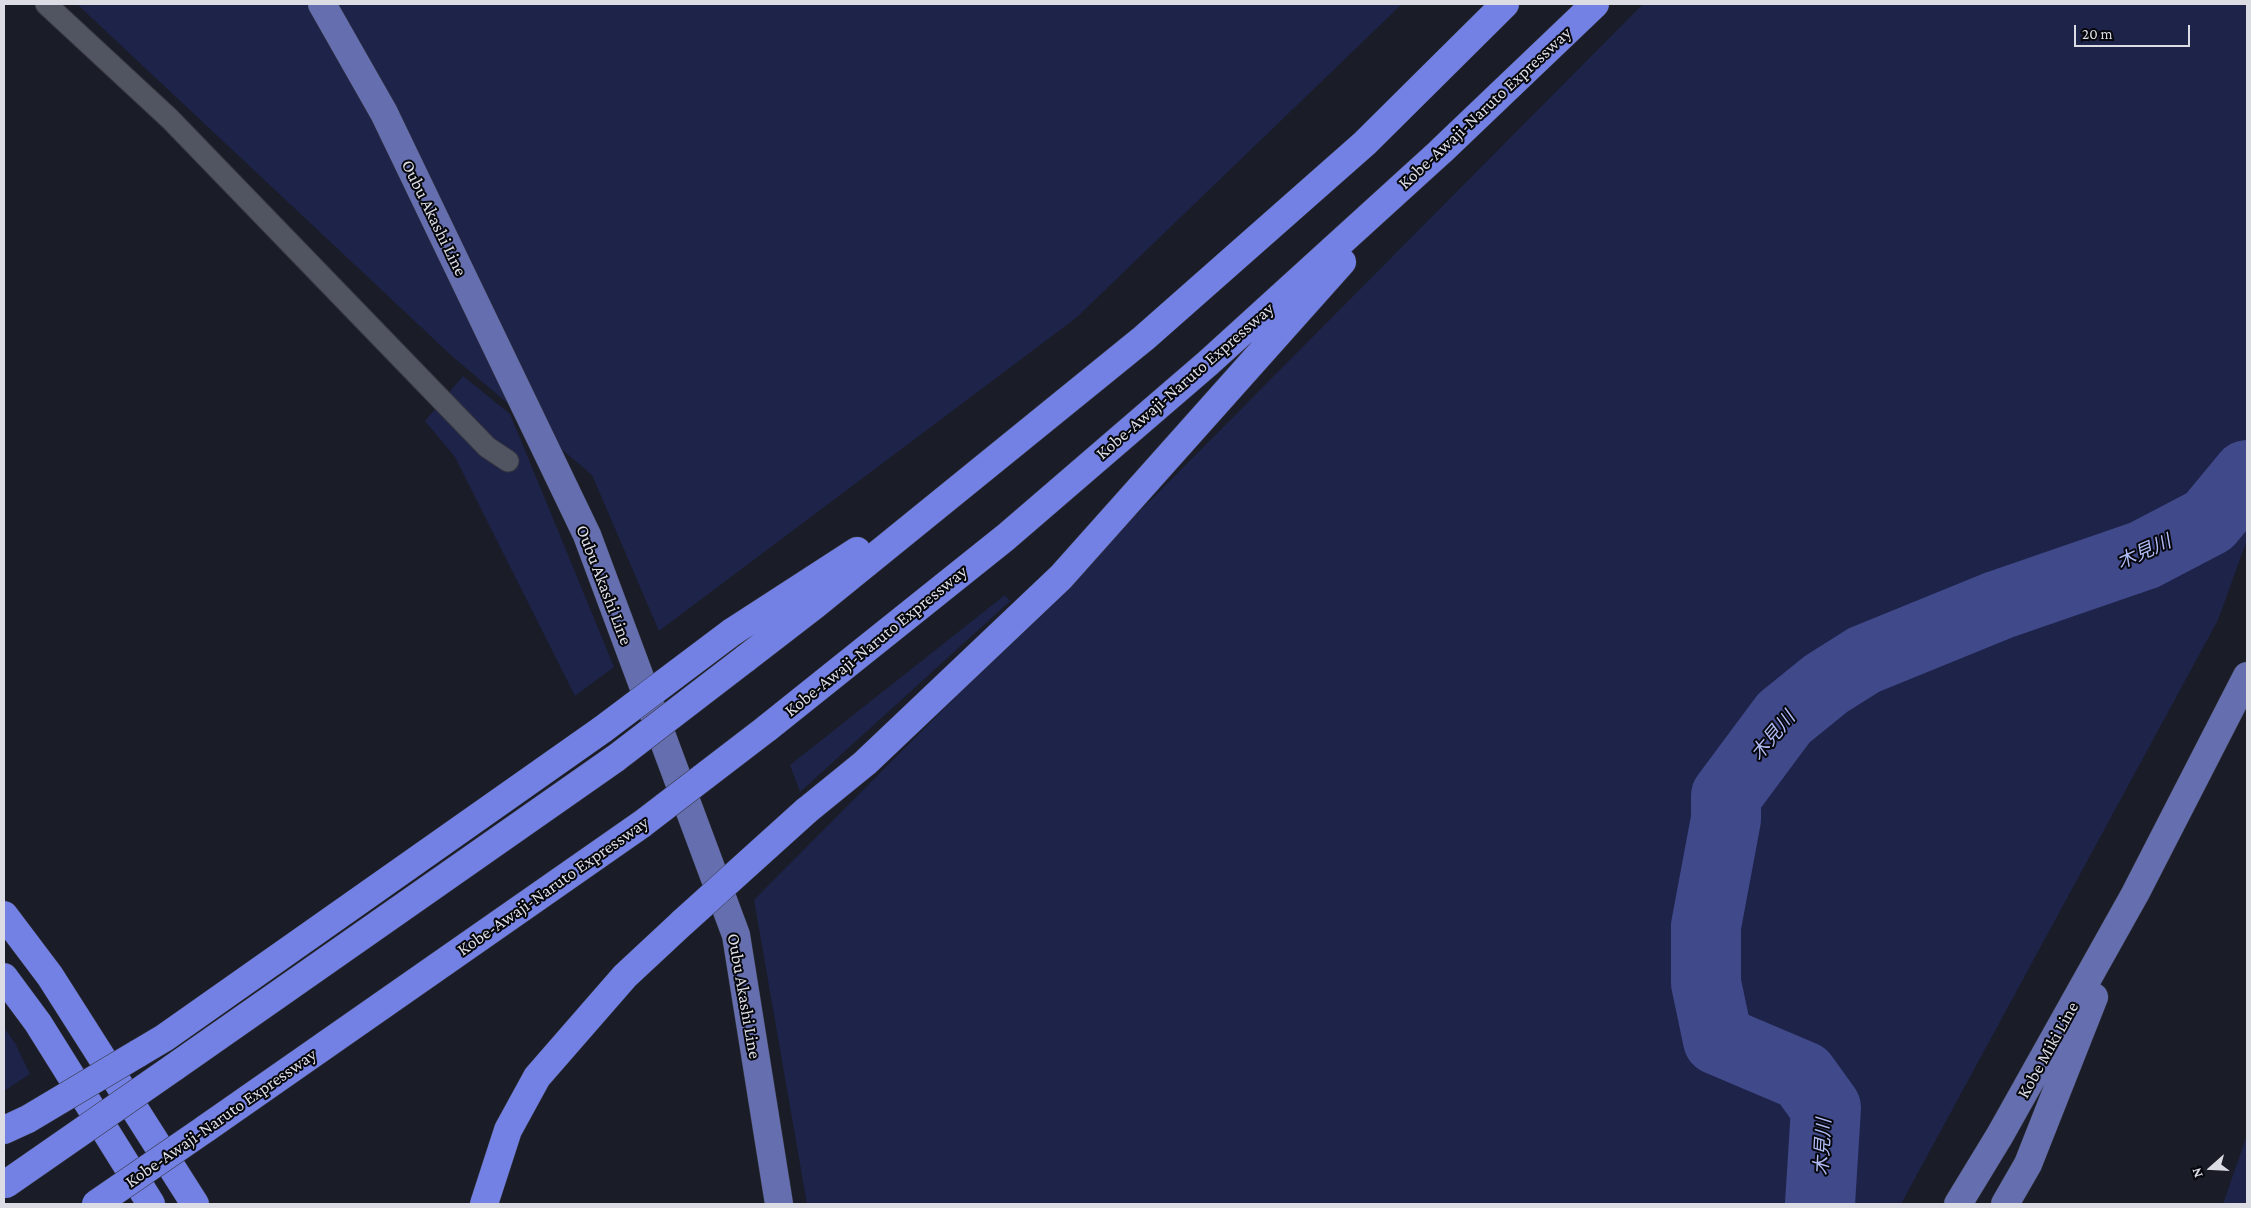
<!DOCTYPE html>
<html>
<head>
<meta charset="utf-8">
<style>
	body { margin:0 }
	#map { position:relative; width:2251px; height:1208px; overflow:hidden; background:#1a1d27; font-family:"Crimson Pro",serif }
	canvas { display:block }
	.frame { position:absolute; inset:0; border:5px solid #dbdce4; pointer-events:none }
	.north { position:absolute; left:2186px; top:1143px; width:50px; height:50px; -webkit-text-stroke:4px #06070c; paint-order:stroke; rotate:251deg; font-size:14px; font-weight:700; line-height:20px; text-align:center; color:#dbdce4 }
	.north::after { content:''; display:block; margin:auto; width:18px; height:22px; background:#dbdce4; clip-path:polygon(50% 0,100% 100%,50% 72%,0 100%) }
	.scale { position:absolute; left:2074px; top:25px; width:116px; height:22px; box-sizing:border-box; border:2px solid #dbdce4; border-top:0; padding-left:6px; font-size:15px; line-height:18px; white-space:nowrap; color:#dbdce4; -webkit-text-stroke:4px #06070c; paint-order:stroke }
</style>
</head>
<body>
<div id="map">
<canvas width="2251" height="1208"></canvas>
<div class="frame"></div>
<div class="north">N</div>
<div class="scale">20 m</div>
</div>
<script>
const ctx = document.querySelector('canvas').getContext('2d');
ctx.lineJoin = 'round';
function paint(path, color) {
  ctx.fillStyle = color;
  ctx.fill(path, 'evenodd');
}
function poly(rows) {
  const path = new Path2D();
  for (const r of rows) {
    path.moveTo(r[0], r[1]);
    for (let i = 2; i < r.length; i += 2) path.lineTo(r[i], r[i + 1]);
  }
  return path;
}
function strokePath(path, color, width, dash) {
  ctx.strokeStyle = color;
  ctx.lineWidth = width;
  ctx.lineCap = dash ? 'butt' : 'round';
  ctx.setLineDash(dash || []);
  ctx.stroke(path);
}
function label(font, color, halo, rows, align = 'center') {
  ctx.font = font + ' "Crimson Pro","Noto Sans JP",serif';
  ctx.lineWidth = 4;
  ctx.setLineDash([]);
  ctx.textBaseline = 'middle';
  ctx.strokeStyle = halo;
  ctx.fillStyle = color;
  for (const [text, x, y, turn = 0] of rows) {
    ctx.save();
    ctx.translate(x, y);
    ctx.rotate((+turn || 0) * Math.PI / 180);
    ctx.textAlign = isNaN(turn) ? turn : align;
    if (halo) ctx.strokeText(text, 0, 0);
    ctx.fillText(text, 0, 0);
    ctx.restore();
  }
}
paint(poly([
	[77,4,1402,4,1076,318,659,631,592,475,453,357],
	[1643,4,2247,4,2247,540,2218,620,1901,1204,807,1204,754,900],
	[463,376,510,414,614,667,575,696,455,457,425,421],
	[1005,595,1010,601,800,792,790,765],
	[4,1028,15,1043,30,1074,4,1091],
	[2247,1135,2247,1204,2223,1204]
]), '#1e2349');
strokePath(poly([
	[1820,1204,1826,1108,1803,1076,1718,1040,1706,983,1706,926,1726,819,1726,796,1784,718,1826,684,1864,660,1999,605,2144,555,2209,521,2247,475]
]), '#404989', 70);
const service = poly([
	[46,4,170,119,487,447,508,461]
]);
const primary = poly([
	[322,4,384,113,587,535,736,935,779,1204],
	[1958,1204,2000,1135,2135,894,2247,676],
	[2005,1204,2028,1164,2094,997]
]);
const motorway = poly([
	[732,632,857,551],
	[745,659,815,605,1144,338,1365,143,1505,4],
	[766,729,1006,537,1208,363,1440,152,1595,4],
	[806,811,865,763,1061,577,1342,262],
	[4,915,50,976,195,1204],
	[4,977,38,1023,151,1204],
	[137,1054,164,1038,603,729],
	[173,1068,616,758],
	[205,1129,642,824],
	[4,1130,28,1119],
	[484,1204,508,1130,537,1077,625,976,683,922]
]);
strokePath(service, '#35363f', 23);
strokePath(primary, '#35363f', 29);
strokePath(motorway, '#35363f', 29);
strokePath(service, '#515461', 21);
strokePath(primary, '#656fb0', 28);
strokePath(motorway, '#7381e5', 28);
const motorwayBridge = poly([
	[603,729,732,632],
	[616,758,745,659],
	[642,824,766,729],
	[683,922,806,811],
	[28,1119,137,1054],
	[6,1184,173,1068],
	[96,1204,205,1129]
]);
strokePath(motorwayBridge, '#35363f', 29, []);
strokePath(motorwayBridge, '#7381e5', 28);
label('18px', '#dbdce4', '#06070c', [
	["Kobe-Awaji-Naruto Expressway",1485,108,-43],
	["Oubu Akashi Line",434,218,64],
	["Kobe-Awaji-Naruto Expressway",1185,381,-41],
	["Oubu Akashi Line",604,585,69],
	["Kobe-Awaji-Naruto Expressway",876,641,-39],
	["Kobe-Awaji-Naruto Expressway",553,886,-35],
	["Oubu Akashi Line",744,996,80],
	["Kobe Miki Line",2048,1050,-61],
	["Kobe-Awaji-Naruto Expressway",221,1118,-35]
]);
label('italic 19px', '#b0bbf4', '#06070c', [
	["木見川",2144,552,-24],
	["木見川",1773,736,-50],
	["木見川",1823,1147,-87]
]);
</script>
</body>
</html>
